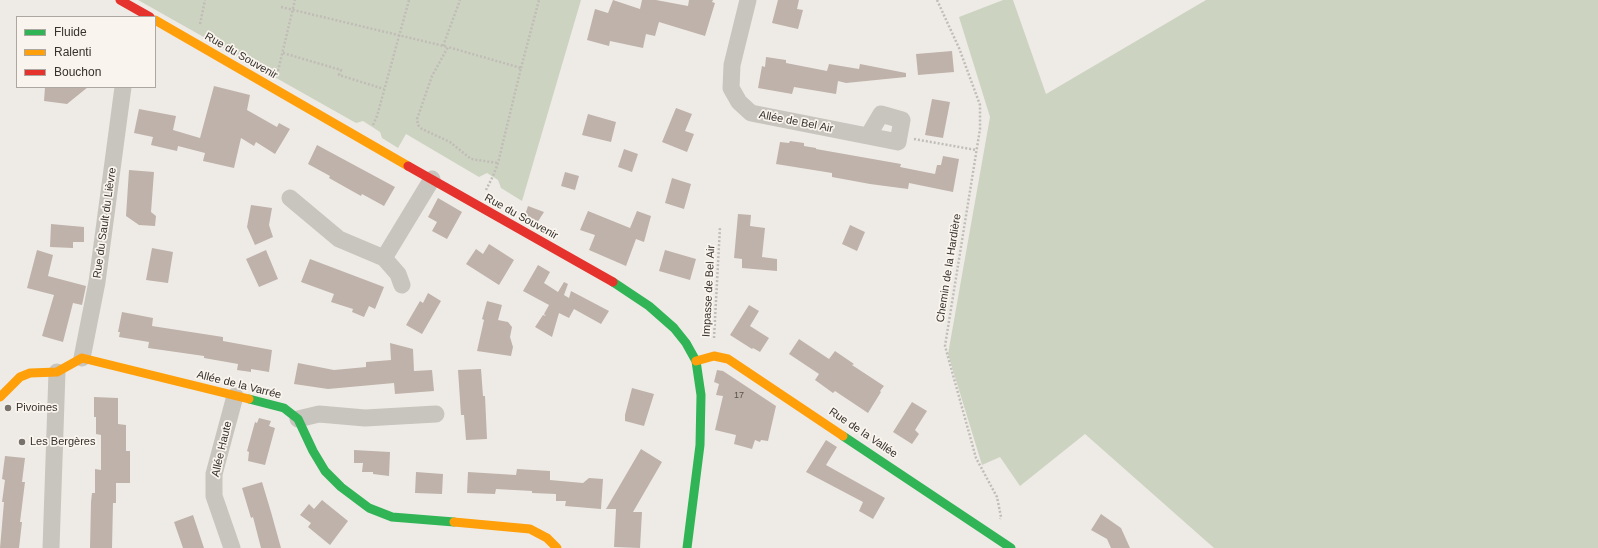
<!DOCTYPE html>
<html>
<head>
<meta charset="utf-8">
<style>
	body { margin:0 }
	#map { position:relative; width:1598px; height:548px; overflow:hidden; background:#eeebe6; font-family:Arial,sans-serif }
	canvas { display:block }
	.legend { position:absolute; left:16px; top:16px; width:140px; height:72px; box-sizing:border-box; background:#f9f5ee; border:1px solid #aca7a0; margin:0; padding:5px 7px; list-style:none; font-size:12px; color:#38312c }
	.legend li { display:flex; align-items:center; gap:8px; height:20px }
	.legend b { width:20px; border:1px solid #aca7a0 }
</style>
</head>
<body>
<div id="map">
<canvas width="1598" height="548"></canvas>
<ul class="legend">
<li><b style="height:5px;background:#30b455"></b>Fluide</li>
<li><b style="height:5px;background:#ff9f0a"></b>Ralenti</li>
<li><b style="height:5px;background:#e5322d"></b>Bouchon</li>
</ul>
</div>
<script>
const ctx = document.querySelector('canvas').getContext('2d');
ctx.lineJoin = 'round';
function paint(path, color) {
  ctx.fillStyle = color;
  ctx.fill(path, 'evenodd');
}
function poly(rows) {
  const path = new Path2D();
  for (const r of rows) {
    path.moveTo(r[0], r[1]);
    for (let i = 2; i < r.length; i += 2) path.lineTo(r[i], r[i + 1]);
  }
  return path;
}
function strokePath(path, color, width, dash) {
  ctx.strokeStyle = color;
  ctx.lineWidth = width;
  ctx.lineCap = dash ? 'butt' : 'round';
  ctx.setLineDash(dash || []);
  ctx.stroke(path);
}
function label(font, color, halo, rows, align = 'center') {
  ctx.font = font + ' Arial,sans-serif';
  ctx.lineWidth = 3.5;
  ctx.setLineDash([]);
  ctx.textBaseline = 'middle';
  ctx.strokeStyle = halo;
  ctx.fillStyle = color;
  for (const [text, x, y, turn = 0] of rows) {
    ctx.save();
    ctx.translate(x, y);
    ctx.rotate((+turn || 0) * Math.PI / 180);
    ctx.textAlign = isNaN(turn) ? turn : align;
    if (halo) ctx.strokeText(text, 0, 0);
    ctx.fillText(text, 0, 0);
    ctx.restore();
  }
}
paint(poly([
	[138,0,581,0,522,201,501,188,498,180,487,173,479,177,406,134,398,148,382,138,380,132,363,121,356,123],
	[1003,0,1013,0,1046,94,1206,0,1598,0,1598,548,1214,548,1085,434,1020,486,1000,457,982,465,948,354,990,117,959,17]
]), '#cdd3c1');
paint(poly([
	[613,0,640,9,642,0,656,0,688,6,689,0,713,0,712,2,715,3,705,36,659,22,655,36,646,34,643,48,610,41,609,46,587,40,595,9,608,13],
	[778,0,799,0,797,9,803,10,798,29,772,23],
	[952,51,954,72,918,75,916,54],
	[766,57,786,60,786,63,827,71,829,64,859,69,860,64,906,73,906,77,846,83,838,81,836,94,794,87,792,94,758,88,762,66,765,67],
	[214,86,250,95,247,110,277,127,279,123,290,129,275,154,256,142,254,146,241,138,234,168,203,161,205,153,178,146,177,151,151,145,153,137,134,133,139,109,176,116,173,130,200,138],
	[45,87,65,88,88,87,67,104,44,101],
	[932,99,950,102,943,138,925,135],
	[676,108,692,114,685,131,694,134,687,152,662,142],
	[588,114,616,122,611,142,582,135],
	[790,141,804,143,804,146,816,148,816,149,901,164,900,167,935,174,937,165,941,165,943,156,959,159,953,192,909,183,908,189,870,184,832,177,832,173,776,164,780,142,789,143],
	[317,145,395,187,384,206,362,194,361,196,329,178,330,176,308,164],
	[624,149,638,154,632,172,618,167],
	[129,170,154,172,151,212,156,216,155,226,139,225,126,216],
	[565,172,579,176,575,190,561,186],
	[672,178,691,184,684,209,665,203],
	[438,198,462,212,447,239,432,231,437,222,428,217],
	[251,205,272,208,269,225,273,237,255,245,247,227],
	[528,206,544,212,537,223,524,218],
	[588,211,630,228,637,211,651,216,644,242,636,239,626,266,589,250,595,235,580,230],
	[738,214,751,215,750,226,765,228,762,257,777,259,777,271,742,268,742,259,734,258],
	[51,224,84,227,84,242,73,242,73,248,50,247],
	[850,225,865,232,857,251,842,244],
	[489,244,514,260,499,285,466,264,476,249,483,254],
	[152,248,173,252,168,283,146,280],
	[37,250,53,255,48,276,86,286,82,305,73,303,63,342,42,336,54,295,27,288],
	[266,250,278,279,259,287,246,259],
	[665,250,696,259,690,280,659,271],
	[310,259,384,287,375,309,369,306,364,317,352,312,353,309,331,302,334,294,301,282],
	[538,265,550,272,544,283,558,292,564,282,568,284,564,295,569,298,571,291,609,311,601,324,574,309,569,318,559,313,552,337,535,327,543,315,546,316,544,314,549,305,523,291],
	[428,293,441,301,422,334,406,325,420,301,423,303],
	[487,301,502,305,498,320,508,322,512,327,510,337,513,347,511,356,477,351,484,320,482,319],
	[749,305,759,311,750,326,769,338,760,352,753,348,752,349,730,335],
	[122,312,153,318,152,326,223,337,223,341,272,350,269,372,251,369,251,372,237,370,238,364,204,358,204,356,148,348,149,342,119,337,120,332,118,332],
	[799,339,829,359,835,351,854,364,852,365,884,386,880,391,881,392,868,413,835,391,833,393,815,380,819,374,789,354],
	[390,343,413,349,414,371,432,370,434,391,395,394,394,383,328,389,294,384,298,363,334,370,366,367,366,362,391,360],
	[481,369,483,396,485,396,487,439,466,440,464,415,461,415,458,370],
	[717,370,723,371,776,406,768,441,761,440,760,442,755,440,752,449,734,444,736,435,715,430,723,396,716,395,719,384,714,382],
	[632,388,654,394,644,426,625,421,625,415],
	[94,397,118,398,118,424,126,425,126,451,130,451,130,483,116,483,116,503,113,503,112,548,90,548,91,502,92,493,95,493,95,469,101,470,101,435,96,434,96,417,94,417],
	[912,402,927,411,915,430,919,434,912,444,893,432],
	[259,418,271,421,269,426,275,428,265,465,248,461,249,452,247,451,255,422,257,423],
	[826,440,837,447,826,465,885,498,873,519,859,511,863,502,806,472],
	[641,449,662,462,633,512,642,512,640,548,614,547,616,509,606,509],
	[354,450,390,452,389,476,373,474,373,472,362,472,363,463,354,463],
	[5,456,25,458,22,482,25,482,20,522,22,522,19,548,0,548,4,502,2,502,5,480,2,479],
	[517,469,550,471,550,480,583,483,589,478,603,479,601,509,565,506,566,501,556,501,556,494,532,493,532,491,496,489,495,494,467,493,468,472,516,475],
	[416,472,443,474,442,494,415,493],
	[262,482,271,512,281,548,261,548,253,517,251,518,242,488],
	[322,500,348,521,330,545,308,527,311,523,300,515,309,504,314,509],
	[1101,514,1121,528,1130,548,1111,548,1107,539,1091,530],
	[193,515,204,548,183,548,174,522]
]), '#bfb2aa');
strokePath(poly([
	[937,0,959,48,980,105,980,129,945,346,976,458,997,497,1001,517,1000,519],
	[281,7,448,47],
	[200,24,205,0],
	[443,46,460,0],
	[283,53,341,70,339,75,384,89],
	[521,68,539,0],
	[278,71,295,0],
	[373,125,377,116,409,0],
	[914,139,976,150],
	[486,190,493,176,498,163,521,68,448,47,432,76,417,119,418,125,422,129,450,142,471,159,498,163],
	[714,338,720,227]
]), '#c0bcb7', 2.5, [2, 2]);
strokePath(poly([
	[748,0,732,65,731,88,739,102,751,113,898,142,902,120,881,114,868,136],
	[290,198,339,239,384,258],
	[402,285,398,274,384,258,432,179],
	[82,358,97,282,123,87],
	[298,419,319,414,365,418,436,414],
	[51,548,57,372],
	[232,548,214,496,214,474,235,396]
]), '#c8c4be', 17);
strokePath(poly([
	[613,282,649,306,674,328,686,343,696,361,701,395,700,445,687,548],
	[249,399,284,408,298,419,313,451,325,471,341,487,369,508,392,517,454,522],
	[843,436,1011,548]
]), '#30b455', 9);
strokePath(poly([
	[155,20,408,166],
	[696,361,714,356,728,359,843,436],
	[0,397,20,377,30,373,57,372,82,358,249,399],
	[454,522,530,529,547,538,557,548]
]), '#ff9f0a', 9);
strokePath(poly([
	[120,0,150,17],
	[408,166,613,282]
]), '#e5322d', 9);
for (const [x, y, r, color] of [
	[8,408,4,"#78726d"],
	[22,442,4,"#78726d"]
]) {
  const dot = new Path2D();
  dot.arc(x, y, r, 0, 2 * Math.PI);
  ctx.fillStyle = color;
  ctx.fill(dot);
  strokePath(dot, '#f9f5ee', 1.5);
}
label('9px', '#5a514c', null, [
	["17",739,396]
]);
label('11px', '#38312c', '#f9f5ee', [
	["Rue du Souvenir",241,56,30],
	["Allée de Bel Air",796,122,11],
	["Rue du Souvenir",521,217,29],
	["Rue du Sault du Lièvre",105,223,-82],
	["Chemin de la Hardière",949,268,-81],
	["Impasse de Bel Air",709,291,-87],
	["Allée de la Varrée",239,385,14],
	["Rue de la Vallée",863,433,34],
	["Allée Haute",222,449,-77]
]);
label('11px', '#38312c', '#f9f5ee', [
	["Pivoines",16,408],
	["Les Bergères",30,442]
], 'left');
</script>
</body>
</html>
